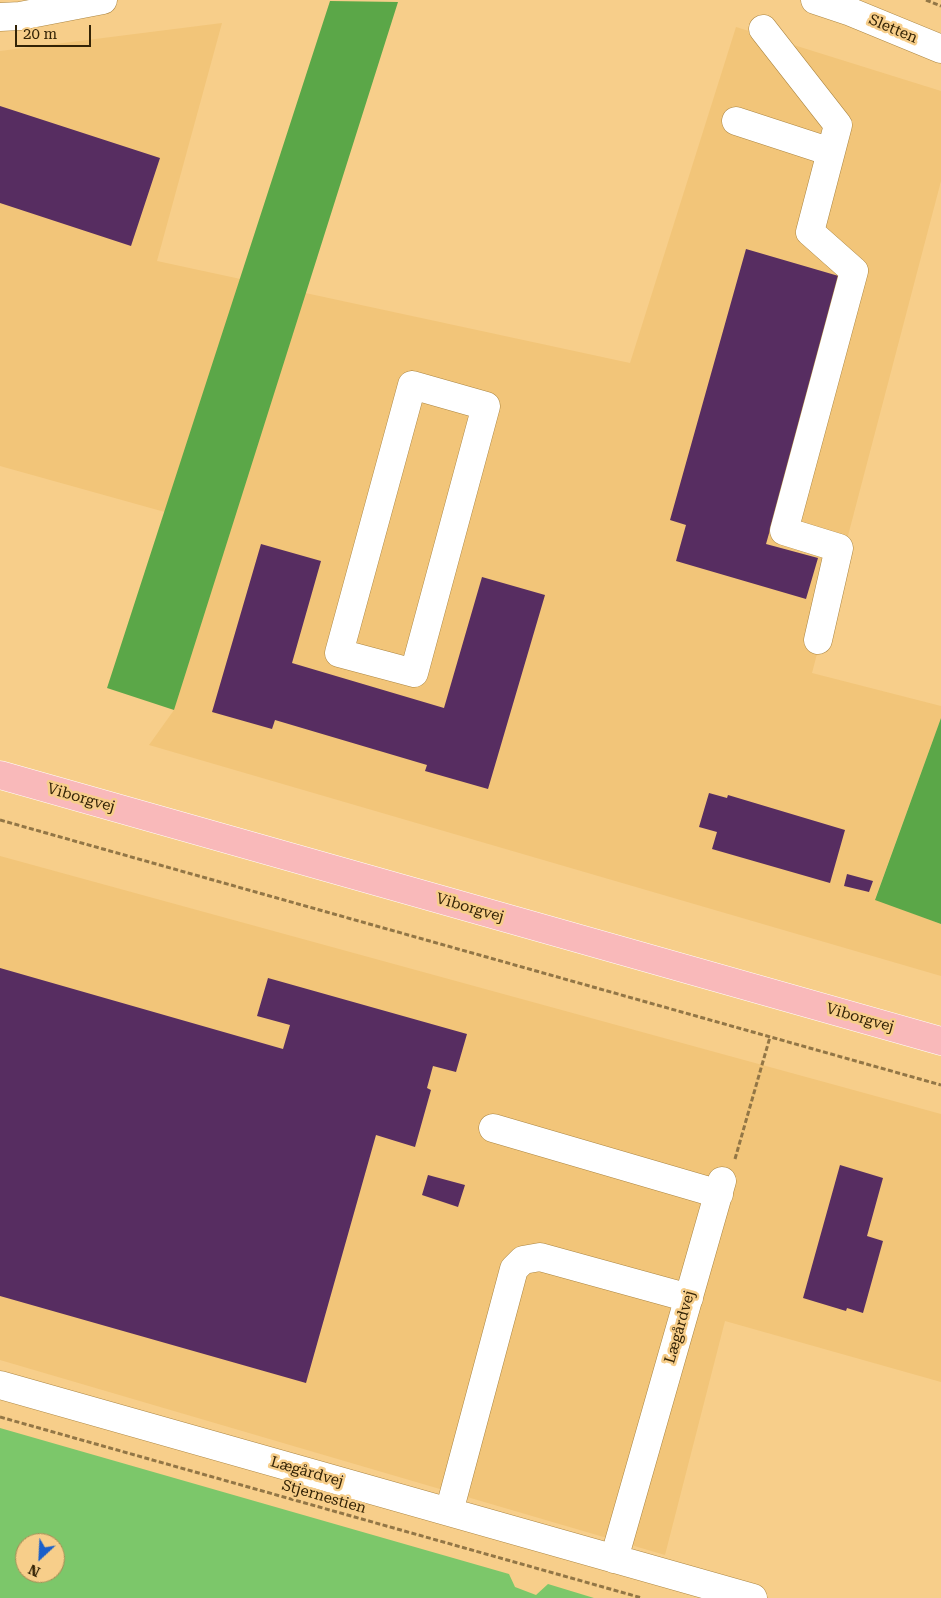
<!DOCTYPE html>
<html>
<head>
<meta charset="utf-8">
<style>
	body { margin:0 }
	#map { position:relative; width:941px; height:1598px; overflow:hidden; background:#f7ce8a; font-family:"Roboto Serif",serif }
	canvas { display:block }
	.north { position:absolute; left:15px; top:1533px; width:50px; height:50px; box-sizing:border-box; background:#f7ce8a; border:1px solid #a98a55; border-radius:50%; rotate:205deg; font-size:14px; font-weight:700; line-height:20px; text-align:center; color:#332306 }
	.north::after { content:''; display:block; margin:auto; width:18px; height:22px; background:#1a5fca; clip-path:polygon(50% 0,100% 100%,50% 72%,0 100%) }
	.scale { position:absolute; left:15px; top:25px; width:76px; height:22px; box-sizing:border-box; border:2px solid #332306; border-top:0; padding-left:6px; font-size:15px; line-height:18px; white-space:nowrap; color:#332306; -webkit-text-stroke:4px #f7ce8a; paint-order:stroke }
</style>
</head>
<body>
<div id="map">
<canvas width="941" height="1598"></canvas>
<div class="north">N</div>
<div class="scale">20 m</div>
</div>
<script>
const ctx = document.querySelector('canvas').getContext('2d');
ctx.lineJoin = 'round';
function paint(path, color) {
  ctx.fillStyle = color;
  ctx.fill(path, 'evenodd');
}
function poly(rows) {
  const path = new Path2D();
  for (const r of rows) {
    path.moveTo(r[0], r[1]);
    for (let i = 2; i < r.length; i += 2) path.lineTo(r[i], r[i + 1]);
  }
  return path;
}
function strokePath(path, color, width, dash) {
  ctx.strokeStyle = color;
  ctx.lineWidth = width;
  ctx.lineCap = dash ? 'butt' : 'round';
  ctx.setLineDash(dash || []);
  ctx.stroke(path);
}
function label(font, color, halo, rows, align = 'center') {
  ctx.font = font + ' "Roboto Serif",serif';
  ctx.lineWidth = 5;
  ctx.setLineDash([]);
  ctx.textBaseline = 'middle';
  ctx.strokeStyle = halo;
  ctx.fillStyle = color;
  for (const [text, x, y, turn = 0] of rows) {
    ctx.save();
    ctx.translate(x, y);
    ctx.rotate((+turn || 0) * Math.PI / 180);
    ctx.textAlign = isNaN(turn) ? turn : align;
    if (halo) ctx.strokeText(text, 0, 0);
    ctx.fillText(text, 0, 0);
    ctx.restore();
  }
}
paint(poly([
	[222,23,157,261,630,363,736,27,941,91,941,181,812,673,941,706,941,718,875,899,941,924,941,976,149,745,174,710,215,526,0,466,0,51],
	[0,856,941,1114,941,1382,725,1321,665,1555,0,1360]
]), '#f2c579');
paint(poly([
	[0,1428,509,1574,515,1587,536,1595,548,1584,594,1598,0,1598],
	[25,1543,55,1543,55,1573,25,1573]
]), '#7cc76a');
paint(poly([
	[330,1,398,2,174,710,107,688],
	[941,718,941,924,875,900]
]), '#5ba748');
paint(poly([
	[0,106,160,158,131,246,0,203],
	[746,249,842,277,766,544,818,558,806,599,676,561,686,525,670,520],
	[261,544,321,561,292,663,444,708,482,577,545,595,488,789,425,771,427,765,275,720,272,729,212,712],
	[709,793,727,798,728,795,845,830,830,883,712,849,717,832,699,827],
	[847,874,873,881,869,892,844,886],
	[0,968,283,1049,290,1025,257,1016,268,978,467,1034,456,1072,433,1066,427,1088,431,1090,415,1147,376,1135,306,1383,0,1296],
	[840,1165,883,1178,867,1236,883,1241,863,1313,847,1308,846,1311,803,1298],
	[428,1175,465,1185,458,1207,422,1195]
]), '#572d61');
const minor = poly([
	[815,0,851,12,941,49],
	[0,17,20,16,103,0],
	[763,29,838,125,810,232,854,271,784,531,839,548,818,640],
	[736,121,831,152],
	[412,385,486,406,414,673,339,653,412,385],
	[493,1128,719,1194],
	[0,1385,753,1598],
	[449,1512,514,1269,523,1260,540,1257,689,1298],
	[614,1559,722,1181]
]);
const major = poly([
	[0,775,941,1041]
]);
strokePath(minor, '#ac8642', 29);
strokePath(major, '#fff', 29);
strokePath(poly([
	[926,0,941,6],
	[0,820,941,1085],
	[735,1159,770,1037],
	[0,1417,642,1598]
]), '#927646', 3, [5, 2.5]);
strokePath(minor, '#fff', 28);
strokePath(major, '#f9b9ba', 28);
label('15px', '#332306', '#f7ce8a', [
	["Sletten",893,29,23],
	["Viborgvej",81,798,16],
	["Viborgvej",470,908,16],
	["Viborgvej",860,1018,16],
	["Lægårdvej",680,1327,-74],
	["Lægårdvej",307,1472,16],
	["Stjernestien",324,1497,16]
]);
</script>
</body>
</html>
